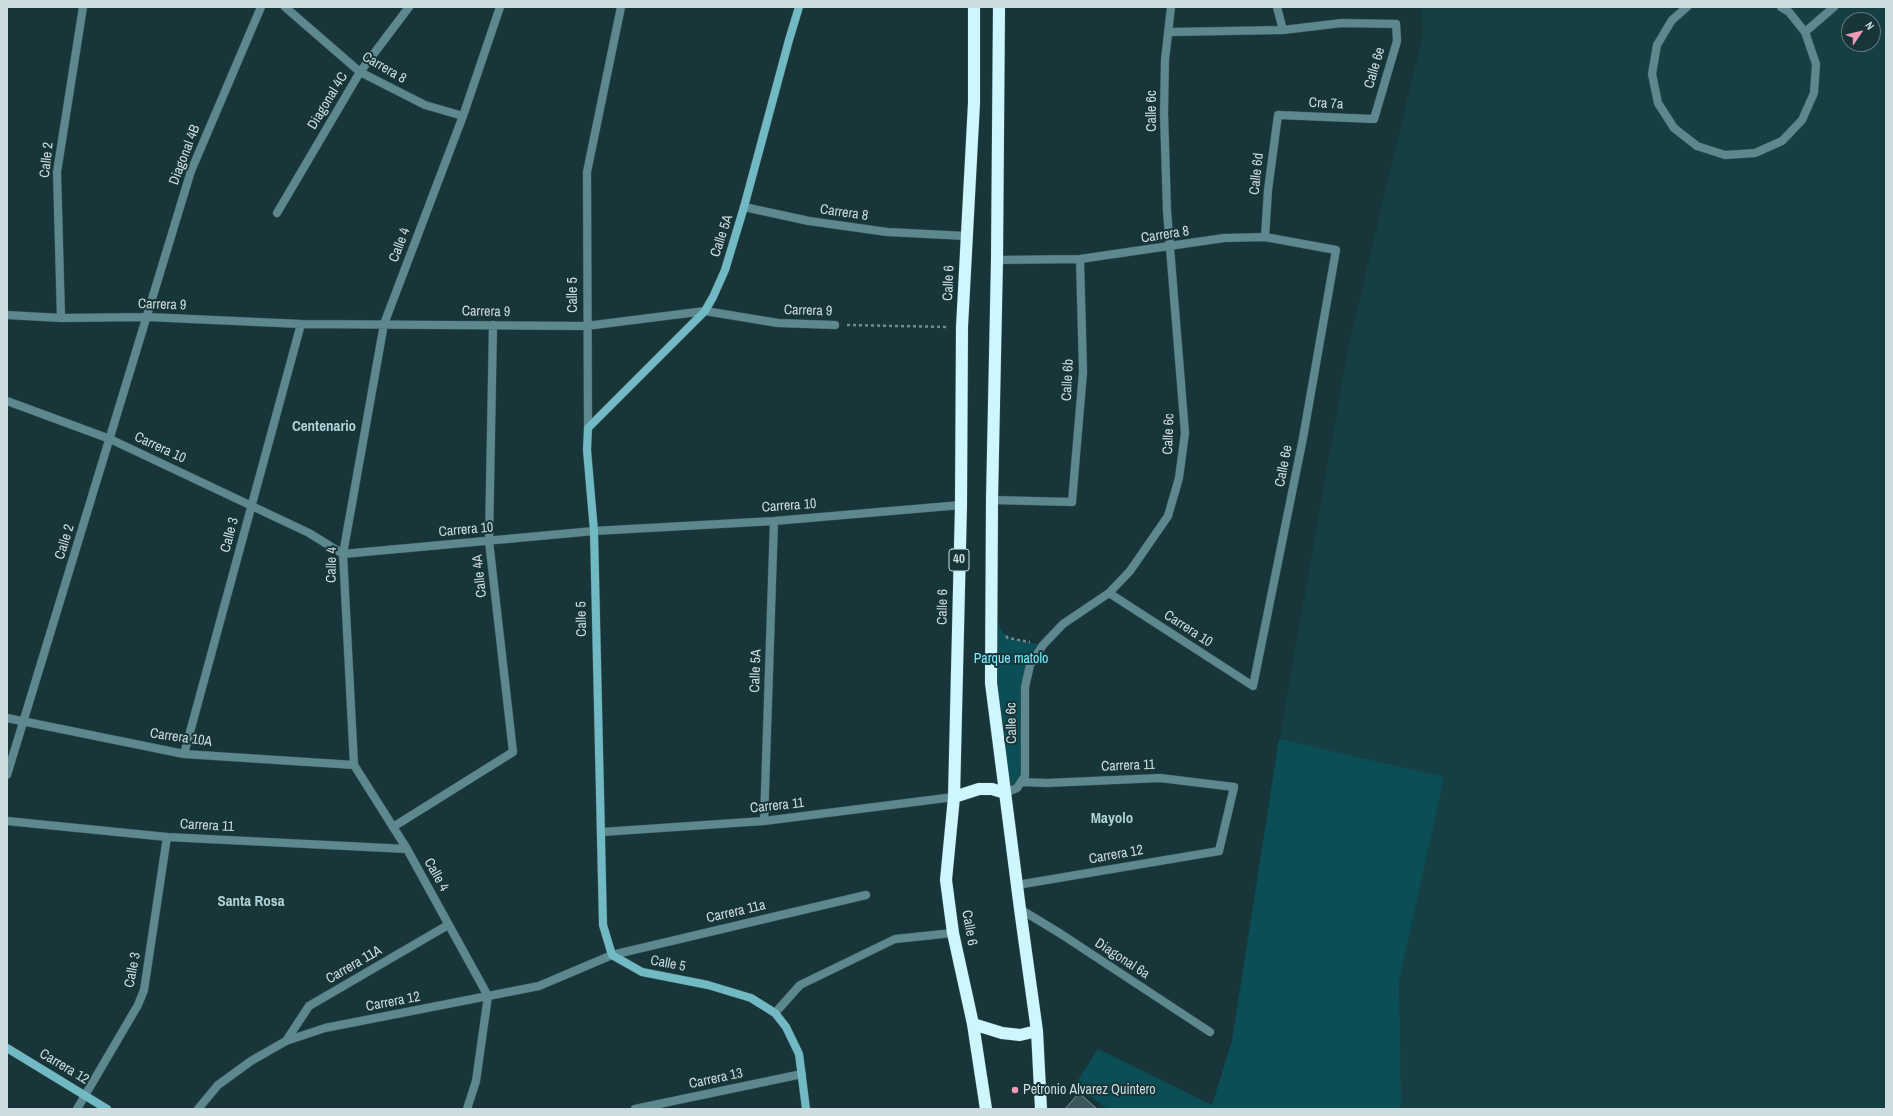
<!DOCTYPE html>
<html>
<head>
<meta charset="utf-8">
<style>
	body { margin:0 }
	#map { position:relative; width:1893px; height:1116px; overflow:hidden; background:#183539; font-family:"Archivo Narrow",sans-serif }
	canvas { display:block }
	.frame { position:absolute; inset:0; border:8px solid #ccdcdf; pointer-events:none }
	.north { position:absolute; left:1841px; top:12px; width:40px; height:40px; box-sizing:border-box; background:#183539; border:1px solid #60787b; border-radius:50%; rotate:55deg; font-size:11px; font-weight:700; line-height:16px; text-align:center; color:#ccdcdf }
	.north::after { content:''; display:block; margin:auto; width:14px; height:18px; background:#ef9ab8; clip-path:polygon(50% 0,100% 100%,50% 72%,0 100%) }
</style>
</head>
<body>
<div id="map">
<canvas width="1893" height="1116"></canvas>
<div class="frame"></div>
<div class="north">N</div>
</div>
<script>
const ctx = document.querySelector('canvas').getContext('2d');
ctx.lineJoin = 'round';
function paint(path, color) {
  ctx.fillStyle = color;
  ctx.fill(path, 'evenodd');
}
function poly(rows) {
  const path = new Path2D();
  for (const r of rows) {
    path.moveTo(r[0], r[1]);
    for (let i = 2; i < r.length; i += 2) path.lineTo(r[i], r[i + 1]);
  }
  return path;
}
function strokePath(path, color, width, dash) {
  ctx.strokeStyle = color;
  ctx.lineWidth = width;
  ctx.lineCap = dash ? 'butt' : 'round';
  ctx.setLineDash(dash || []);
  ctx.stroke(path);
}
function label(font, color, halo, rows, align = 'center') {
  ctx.font = font + ' "Archivo Narrow",sans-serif';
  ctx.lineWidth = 4;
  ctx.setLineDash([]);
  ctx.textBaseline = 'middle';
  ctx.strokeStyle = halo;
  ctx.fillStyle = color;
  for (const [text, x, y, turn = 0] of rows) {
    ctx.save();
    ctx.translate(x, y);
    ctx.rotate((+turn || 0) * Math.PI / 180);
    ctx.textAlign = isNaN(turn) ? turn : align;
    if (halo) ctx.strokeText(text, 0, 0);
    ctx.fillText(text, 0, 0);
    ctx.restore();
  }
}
paint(poly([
	[1422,7,1886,7,1886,1109,1108,1109,1075,1085,1098,1049,1212,1105,1232,1041,1278,747,1349,343,1423,34],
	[1849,20,1873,20,1873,44,1849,44]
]), '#163f44');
paint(poly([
	[991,597,1000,628,1008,638,1043,645,1030,665,1025,687,1025,776,1005,793,991,683],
	[1279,739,1444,777,1399,981,1401,1109,1108,1109,1075,1085,1098,1049,1212,1105,1232,1041]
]), '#0b4e56');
const building = poly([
	[1079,1093,1097,1109,1065,1109,1079,1093]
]);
paint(building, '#39575b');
strokePath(building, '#759499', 1);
const lane = poly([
	[1687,7,1672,20,1657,45,1652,74,1658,103,1674,128,1697,146,1725,155,1755,153,1782,141,1802,120,1814,93,1816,64,1805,32,1789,12,1781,7],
	[1805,32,1834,7],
	[1265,237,1268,190,1278,115,1374,119,1397,41,1396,24],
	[992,500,1072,502],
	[1219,851,1234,787]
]);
const street = poly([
	[285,7,360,72,425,105,463,116],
	[1277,7,1283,30],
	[1170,32,1283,30,1342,23,1396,24],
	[744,207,809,221,887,232,966,236],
	[277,213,360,72,409,7],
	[997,260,1080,259,1224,238,1265,237,1336,250,1303,438,1253,686,1109,593],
	[7,315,61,318,147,317,301,324,586,326,705,311,778,323,835,325],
	[61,318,57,172,83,7],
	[7,401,110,439,309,533,343,554,594,531,774,521,961,505],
	[588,428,587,172,621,7],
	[1072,502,1083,372,1080,259],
	[7,718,184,754,354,765],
	[184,754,301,324],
	[7,775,191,171,261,7],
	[1022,782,1047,783,1160,778,1234,787],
	[1005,793,1017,788,1025,776,1025,687,1030,665,1043,645,1063,624,1109,593,1130,571,1168,516,1179,478,1185,433,1167,211,1164,113,1165,60,1171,7],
	[7,821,167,837,407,849],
	[764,821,774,521],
	[393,827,513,752,489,541,493,325],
	[602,832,764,821,954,797],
	[1017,885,1219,851],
	[1020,909,1061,934,1210,1032],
	[775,1013,800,985,895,939,953,933],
	[286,1041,309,1006,448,925],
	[77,1109,138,1005,144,990,167,837],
	[198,1109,218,1085,251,1061,286,1041,325,1028,539,986,612,955,866,895],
	[467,1109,476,1081,488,996,407,849,354,765,343,554,384,324,463,116,500,7],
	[635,1109,802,1074]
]);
const secondary = poly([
	[799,7,789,40,744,207,725,270,713,297,705,311,588,428,587,450,594,531,603,925,612,955,642,972,708,985,751,998,775,1013,786,1027,799,1054,806,1109],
	[7,1048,107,1109]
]);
const highway = poly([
	[974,7,974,103,962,327,961,505,954,797,946,880,953,933,973,1024,986,1109],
	[999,7,997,260,992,500,991,683,1020,909,1037,1031,1041,1109],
	[954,797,979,789,992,789,1005,793],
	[973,1024,1002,1033,1020,1035,1037,1031]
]);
strokePath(lane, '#385357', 9);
strokePath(street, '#385357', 9);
strokePath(secondary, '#385357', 9);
strokePath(highway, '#385357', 13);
strokePath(poly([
	[847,325,948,327],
	[1006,636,1008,638,1030,642]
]), '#748a8e', 2.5, [3, 3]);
strokePath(lane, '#5c888e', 8);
strokePath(street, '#5c888e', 8);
strokePath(secondary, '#71b9c3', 8);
strokePath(highway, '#cdf7fd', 12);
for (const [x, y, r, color] of [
	[1015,1090,4,"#ef9ab8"]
]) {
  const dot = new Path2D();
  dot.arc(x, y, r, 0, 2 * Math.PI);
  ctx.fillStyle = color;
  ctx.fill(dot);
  strokePath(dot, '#183539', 1.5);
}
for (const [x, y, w] of [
	[959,560,20]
]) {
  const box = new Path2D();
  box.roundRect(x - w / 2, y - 11, w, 22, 3);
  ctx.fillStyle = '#183539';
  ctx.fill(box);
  strokePath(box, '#ccdcdf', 1);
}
label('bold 13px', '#ccdcdf', null, [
	["40",959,560]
]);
label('14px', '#ccdcdf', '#183539', [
	["Carrera 8",384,68,30],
	["Calle 6e",1375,68,-74],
	["Diagonal 4C",328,101,-59],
	["Cra 7a",1326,104,3],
	["Calle 6c",1152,111,-90],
	["Diagonal 4B",185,155,-69],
	["Calle 2",47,160,-84],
	["Calle 6d",1257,174,-84],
	["Carrera 8",844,213,8],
	["Carrera 8",1165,235,-9],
	["Calle 5A",722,236,-72],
	["Calle 4",400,245,-69],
	["Calle 6",949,283,-88],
	["Calle 5",573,295,-90],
	["Carrera 9",162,305,2],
	["Carrera 9",808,311,2],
	["Carrera 9",486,312,1],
	["Calle 6b",1068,380,-87],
	["Calle 6c",1169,434,-88],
	["Carrera 10",160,448,25],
	["Calle 6e",1284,466,-79],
	["Carrera 10",789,506,-4],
	["Carrera 10",466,530,-5],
	["Calle 3",230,535,-75],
	["Calle 2",65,542,-73],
	["Calle 4",332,565,-89],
	["Calle 4A",480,576,-96],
	["Calle 6",943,607,-89],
	["Calle 5",582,619,-91],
	["Carrera 10",1188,629,33],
	["Calle 5A",756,671,-88],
	["Calle 6c",1012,723,-91],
	["Carrera 10A",181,738,8],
	["Carrera 11",1128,766,-2],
	["Carrera 11",777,806,-6],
	["Carrera 11",207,826,3],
	["Carrera 12",1116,855,-10],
	["Calle 4",436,875,61],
	["Carrera 11a",736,912,-13],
	["Calle 6",969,928,80],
	["Diagonal 6a",1122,959,33],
	["Calle 5",668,964,11],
	["Carrera 11A",354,965,-30],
	["Calle 3",133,970,-79],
	["Carrera 12",393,1002,-11],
	["Carrera 12",64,1067,31],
	["Carrera 13",716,1079,-12]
]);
label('14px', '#75eeff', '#183539', [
	["Parque matolo",1011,659]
]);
label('14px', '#ccdcdf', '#183539', [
	["Petronio Alvarez Quintero",1023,1090]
], 'left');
label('bold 15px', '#b0d2d6', '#183539', [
	["Centenario",324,427],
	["Mayolo",1112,819],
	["Santa Rosa",251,902]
]);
</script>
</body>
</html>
